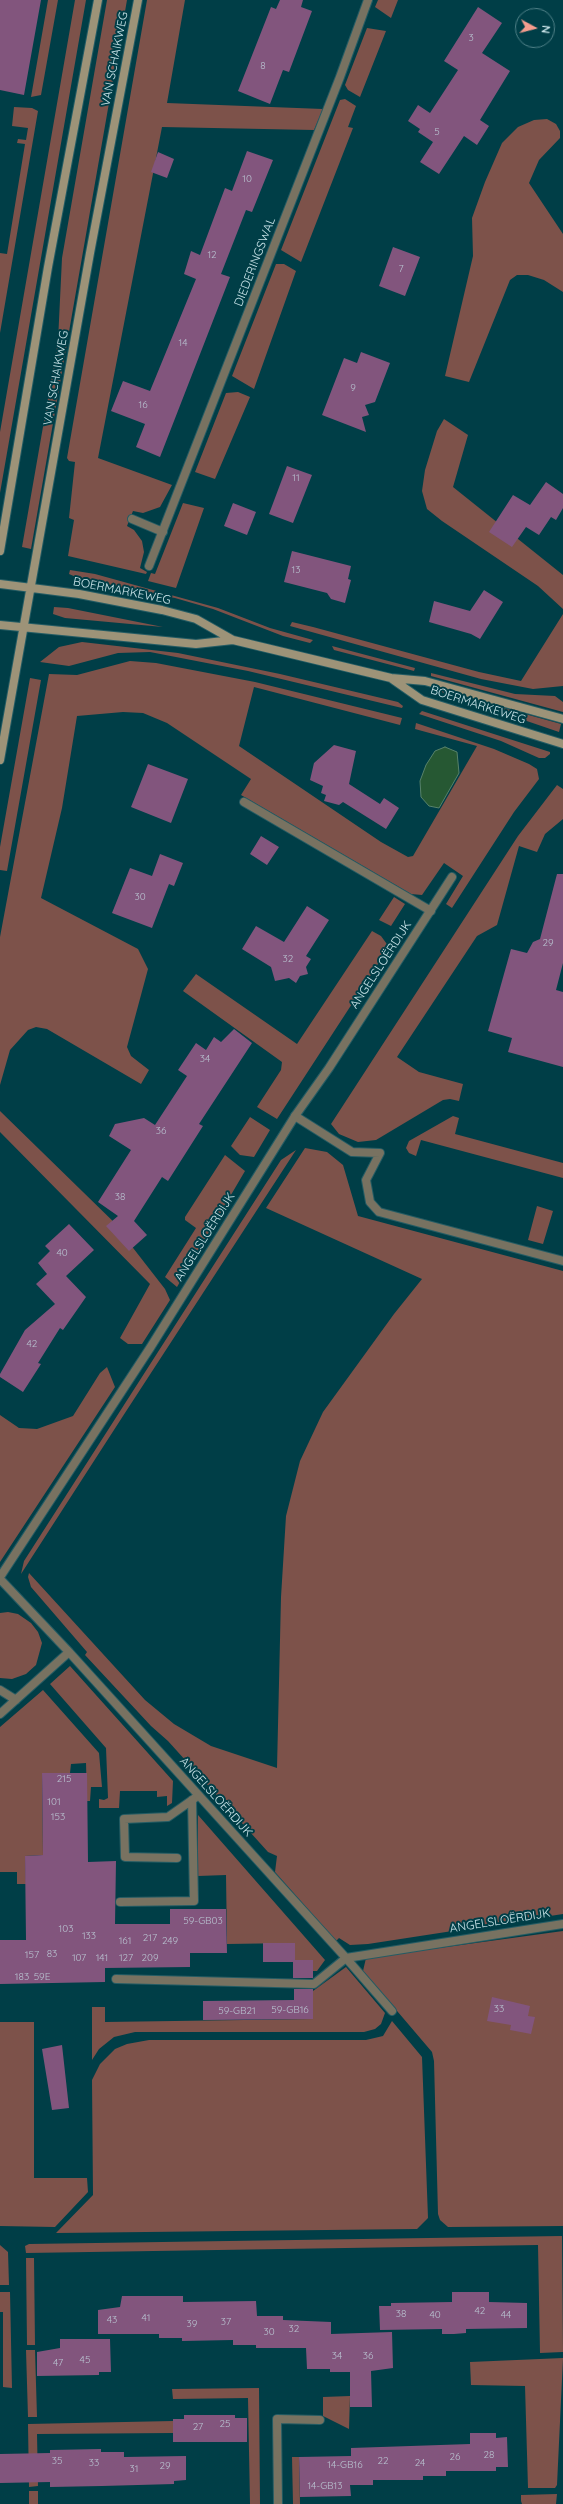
<!DOCTYPE html>
<html>
<head>
<meta charset="utf-8">
<style>
	body { margin:0 }
	#map { position:relative; width:563px; height:2504px; overflow:hidden; background:#003e47; font-family:Quicksand,sans-serif }
	canvas { display:block }
	.north { position:absolute; left:515px; top:8px; width:40px; height:40px; box-sizing:border-box; background:#003e47; border:1px solid #518188; border-radius:50%; rotate:97deg; font-size:11px; font-weight:700; line-height:16px; text-align:center; color:#cae5ea }
	.north::after { content:''; display:block; margin:auto; width:14px; height:18px; background:#f59d8e; clip-path:polygon(50% 0,100% 100%,50% 72%,0 100%) }
</style>
</head>
<body>
<div id="map">
<canvas width="563" height="2504"></canvas>
<div class="north">N</div>
</div>
<script>
const ctx = document.querySelector('canvas').getContext('2d');
ctx.lineJoin = 'round';
function paint(path, color) {
  ctx.fillStyle = color;
  ctx.fill(path, 'evenodd');
}
function poly(rows) {
  const path = new Path2D();
  for (const r of rows) {
    path.moveTo(r[0], r[1]);
    for (let i = 2; i < r.length; i += 2) path.lineTo(r[i], r[i + 1]);
  }
  return path;
}
function strokePath(path, color, width, dash) {
  ctx.strokeStyle = color;
  ctx.lineWidth = width;
  ctx.lineCap = dash ? 'butt' : 'round';
  ctx.setLineDash(dash || []);
  ctx.stroke(path);
}
function label(font, color, halo, rows, align = 'center') {
  ctx.font = font + ' Quicksand,sans-serif';
  ctx.lineWidth = 4;
  ctx.setLineDash([]);
  ctx.textBaseline = 'middle';
  ctx.strokeStyle = halo;
  ctx.fillStyle = color;
  for (const [text, x, y, turn = 0] of rows) {
    ctx.save();
    ctx.translate(x, y);
    ctx.rotate((+turn || 0) * Math.PI / 180);
    ctx.textAlign = isNaN(turn) ? turn : align;
    if (halo) ctx.strokeText(text, 0, 0);
    ctx.fillText(text, 0, 0);
    ctx.restore();
  }
}
paint(poly([
	[48,0,58,0,41,95,31,97],
	[75,0,86,0,0,493,0,432],
	[107,0,127,0,31,549,22,547,58,341,62,258],
	[147,0,185,0,167,103,323,109,314,130,162,127,98,458,172,485,160,507,143,513,133,511,127,526,134,530,142,541,144,552,140,568,147,572,146,574,68,556,74,520,69,518,75,462,69,461,67,458],
	[378,0,398,0,391,18,375,7],
	[367,28,386,31,360,97,348,90,345,85],
	[345,99,356,106,348,127,353,128,301,262,281,250,340,100],
	[14,107,32,108,38,111,0,333,0,253,7,254,25,144,17,143,18,139,26,140,28,128,12,126],
	[547,119,556,124,560,131,560,138,539,160,529,183,563,234,563,292,544,280,528,275,517,275,510,280,469,382,445,376,473,256,472,218,485,182,502,143,518,127,534,120],
	[276,264,284,264,296,271,254,389,232,376],
	[238,392,250,397,215,479,195,472,226,393],
	[444,419,468,435,453,487,563,575,563,609,538,586,442,521,427,509,422,491,425,470,437,431],
	[183,503,204,508,176,588,148,581,151,573,155,574],
	[70,570,95,574,218,608,270,628,313,640,310,643,283,636,213,609,175,598,83,580,69,574],
	[54,607,68,608,163,627,65,618,53,614],
	[563,614,563,686,533,689,481,679,290,626,292,622,313,627,479,672,521,681],
	[82,642,178,653,280,674,398,702,403,706,402,708,248,671,150,652,118,653,69,666,40,662,59,647],
	[332,646,415,668,414,671,334,650],
	[130,661,156,663,255,682,402,718,400,725,254,687,239,746,381,842,408,857,413,856,477,746,415,729,416,723,494,749,529,764,537,769,539,779,514,812,452,908,446,904,463,876,444,863,422,895,411,894,241,795,251,779,167,723,143,713,123,712,77,716,62,808,41,898,138,949,148,969,127,1047,131,1056,149,1070,141,1084,47,1029,36,1027,28,1030,10,1050,0,1085,0,937,49,674,77,675],
	[431,673,515,694,555,696,563,702,563,712,431,676],
	[30,678,41,680,7,871,0,870,0,847],
	[433,689,435,689,561,724,559,732],
	[422,711,550,752,550,754,545,758,539,758,501,741,419,714],
	[557,785,563,789,563,819,545,834,537,852,519,846,497,925,477,936,397,1057,419,1072,463,1084,459,1101,450,1099,443,1100,376,1140,358,1142,339,1134,331,1124,518,836],
	[394,897,405,904,391,926,379,920],
	[372,931,381,936,389,947,277,1119,257,1107,281,1070,282,1062,183,991,196,974,297,1044],
	[0,1111,123,1231,123,1235,165,1289,170,1300,142,1344,128,1344,120,1338,150,1284,0,1132],
	[453,1116,459,1118,455,1134,563,1163,563,1178,421,1140,416,1156,409,1153,406,1148,409,1141],
	[250,1117,270,1130,254,1157,240,1155,231,1146],
	[305,1148,327,1152,343,1165,358,1216,563,1271,563,1914,368,1944,350,1945,339,1938,336,1941,275,1872,277,1856,268,1852,168,1741,151,1726,85,1655,87,1652,31,1587,28,1577,29,1573,145,1700,174,1724,211,1746,277,1768,281,1597,286,1516,300,1461,323,1412,394,1314,422,1279,266,1208],
	[296,1150,123,1416,21,1574,24,1561,281,1160],
	[225,1155,245,1171,177,1287,165,1277,196,1228,185,1220,185,1217],
	[537,1206,553,1211,543,1244,528,1240],
	[107,1367,115,1387,0,1562,0,1415,19,1428,37,1429,73,1416,100,1373],
	[8,1612,18,1614,31,1623,38,1632,42,1643,36,1665,26,1674,12,1679,0,1678,0,1613],
	[70,1666,173,1781,172,1803,167,1806,167,1796,157,1797,157,1791,120,1791,119,1808,99,1808,99,1799,104,1800,108,1798,106,1748,50,1684],
	[43,1690,99,1753,102,1787,91,1787,90,1801,87,1801,86,1763,71,1764,70,1773,42,1773,43,1855,25,1856,26,1884,17,1884,17,1872,0,1872,0,1727],
	[198,1815,325,1960,317,1971,313,1971,313,1960,295,1960,294,1943,227,1944,226,1875,198,1876],
	[563,1931,563,2226,448,2227,440,2220,438,2214,434,2061,432,2052,363,1971,366,1958],
	[346,1967,385,2013,381,2024,375,2029,364,2032,135,2032,114,2037,99,2049,92,2060,92,2007,105,2007,105,2022,313,2019,313,1991],
	[392,2021,422,2057,428,2218,417,2229,56,2233,93,2195,92,2080,100,2064,115,2049,127,2044,149,2040,366,2040,383,2036],
	[0,2022,34,2022,34,2178,87,2178,88,2192,55,2227,0,2226],
	[562,2236,563,2352,540,2353,538,2245,26,2253,25,2246,29,2244],
	[0,2245,8,2252,9,2285,0,2285],
	[26,2258,34,2258,35,2345,27,2345],
	[0,2292,10,2292,12,2388,3,2387,3,2312,0,2312],
	[26,2350,35,2350,37,2417,28,2417],
	[563,2358,557,2485,555,2488,528,2488,525,2386,471,2385,470,2362],
	[259,2388,260,2504,250,2504,248,2398,173,2399,172,2389],
	[350,2396,349,2429,323,2416,323,2397],
	[173,2421,173,2433,37,2434,38,2486,29,2487,28,2424],
	[292,2457,299,2457,300,2504,293,2504],
	[29,2491,38,2491,38,2504,29,2504],
	[557,2494,556,2504,522,2504,521,2501,521,2495]
]), '#7d524a');
const water = poly([
	[445,747,457,752,459,773,439,808,429,806,421,797,420,781,426,765,435,751,445,747]
]);
paint(water, '#265833');
strokePath(water, '#57826a', 1);
paint(poly([
	[0,0,41,0,24,95,0,90],
	[280,0,303,0,301,7,312,11,289,72,283,70,270,104,238,91,271,7,276,9],
	[478,7,502,23,482,53,510,71,480,120,489,126,477,145,464,136,439,174,420,162,433,142,418,132,420,129,408,121,418,105,430,113,458,70,444,61],
	[247,151,273,160,252,212,246,210,221,274,230,277,160,457,136,447,145,424,111,411,123,381,150,391,196,279,184,274,191,251,200,255,225,188,232,191],
	[158,152,174,159,167,178,151,172],
	[393,247,420,257,405,296,379,286],
	[361,352,390,363,375,402,365,405,369,415,362,417,366,432,322,415,344,358,357,363],
	[287,466,312,475,293,523,269,514],
	[546,482,563,494,563,508,556,520,551,517,539,535,526,527,512,547,489,532,513,495,530,505],
	[233,503,256,512,247,535,224,526],
	[292,551,351,566,348,579,351,580,345,603,331,599,327,593,284,582],
	[484,590,503,602,480,639,471,634,429,622,434,601,470,611],
	[334,745,356,751,349,784,380,804,384,798,399,808,386,829,343,802,339,805,324,801,326,795,321,793,323,786,310,780,314,763],
	[148,764,188,779,171,823,131,807],
	[261,836,279,847,267,865,250,854],
	[160,854,183,863,174,886,169,884,152,928,112,913,130,868,152,876],
	[557,874,563,874,563,963,556,990,563,992,563,1067,508,1052,512,1038,488,1031,511,949,527,953,533,942,540,939],
	[307,906,329,920,306,956,311,959,306,967,308,974,300,976,296,983,289,978,275,981,271,967,242,949,256,926,284,942],
	[234,1029,252,1043,199,1124,203,1126,168,1181,162,1177,134,1221,147,1235,129,1251,106,1226,118,1216,98,1202,131,1150,109,1136,115,1124,144,1118,155,1125,187,1076,178,1070,196,1043,206,1050,214,1037,221,1042],
	[69,1224,94,1250,66,1276,86,1297,63,1330,60,1328,38,1363,41,1364,23,1392,0,1377,0,1374,25,1330,55,1304,36,1284,47,1274,38,1263,50,1251,45,1246],
	[42,1773,87,1773,88,1862,116,1861,115,1924,170,1924,170,1909,226,1909,227,1953,190,1953,190,1967,105,1968,105,1982,0,1984,0,1940,26,1940,25,1856,43,1855],
	[263,1943,295,1943,295,1960,313,1960,313,1978,293,1978,293,1962,263,1962],
	[294,1989,313,1989,313,2019,203,2020,203,2001,294,2000],
	[492,1997,530,2006,528,2016,535,2017,531,2034,510,2030,511,2025,487,2021],
	[62,2045,69,2108,52,2110,42,2049],
	[452,2292,489,2292,489,2302,527,2303,527,2328,466,2329,466,2333,454,2334,442,2334,442,2329,380,2330,379,2306,391,2306,391,2303,452,2302],
	[122,2296,183,2296,183,2302,256,2301,257,2316,283,2316,283,2320,331,2322,331,2334,392,2332,393,2368,371,2371,372,2407,350,2407,350,2372,330,2372,330,2369,307,2369,306,2348,256,2348,256,2345,233,2345,233,2340,182,2341,182,2338,159,2338,159,2334,98,2334,98,2310,120,2307],
	[60,2339,110,2339,111,2372,99,2372,99,2375,37,2376,37,2352,60,2348],
	[184,2415,235,2415,235,2418,247,2418,247,2442,173,2442,173,2419,184,2419],
	[470,2433,496,2433,496,2438,507,2437,508,2467,496,2467,496,2471,446,2471,446,2476,423,2476,423,2480,373,2480,373,2485,350,2485,351,2496,300,2497,299,2457,351,2456,351,2448,470,2444],
	[101,2449,101,2452,124,2452,124,2457,186,2456,186,2480,174,2481,174,2484,102,2486,50,2487,50,2482,0,2483,0,2454,50,2453,50,2450]
]), '#82557d');
const lane = poly([
	[295,1116,352,1152,380,1153,366,1180,370,1202,379,1212,563,1261],
	[177,1858,125,1857,124,1819,168,1817,195,1798],
	[120,1902,194,1901,192,1800],
	[116,1979,314,1984,346,1958]
]);
const street = poly([
	[132,519,163,532],
	[149,566,340,77,368,0],
	[244,802,431,911],
	[0,1577,150,1348,295,1116,329,1068,452,877],
	[0,1579,69,1652,0,1714],
	[69,1652,346,1958,392,2011],
	[0,1690,16,1700],
	[346,1958,563,1924],
	[278,2504,277,2419,320,2420]
]);
const secondary = poly([
	[0,551,48,267,98,0],
	[0,584,79,594,162,610,196,619,233,640,391,678,425,681,563,719],
	[0,625,196,644,233,640],
	[392,679,422,700,563,744],
	[0,760,90,253,138,0]
]);
strokePath(lane, '#245c64', 10);
strokePath(street, '#245c64', 10);
strokePath(secondary, '#245c64', 10);
strokePath(lane, '#787261', 8);
strokePath(street, '#787261', 8);
strokePath(secondary, '#9d9378', 8);
label('10px', '#b8c1cf', null, [
	["3",471,38],
	["8",263,66],
	["5",437,132],
	["10",247,179],
	["12",212,255],
	["7",401,269],
	["14",183,343],
	["9",353,388],
	["16",143,405],
	["11",296,478],
	["13",296,570],
	["30",140,897],
	["29",548,943],
	["32",288,959],
	["34",205,1059],
	["36",161,1131],
	["38",120,1197],
	["40",62,1253],
	["42",32,1344],
	["215",64,1779],
	["101",54,1802],
	["153",58,1817],
	["59-GB03",203,1921],
	["103",66,1929],
	["133",89,1936],
	["217",150,1938],
	["161",125,1941],
	["249",170,1941],
	["83",52,1954],
	["157",32,1955],
	["107",79,1958],
	["141",102,1958],
	["127",126,1958],
	["209",150,1958],
	["183",22,1977],
	["59E",42,1977],
	["33",499,2009],
	["59-GB16",290,2010],
	["59-GB21",237,2011],
	["42",480,2311],
	["38",401,2314],
	["40",435,2315],
	["44",506,2315],
	["41",146,2318],
	["43",112,2320],
	["37",226,2322],
	["39",192,2324],
	["32",294,2329],
	["30",269,2332],
	["34",337,2356],
	["36",368,2356],
	["45",85,2360],
	["47",58,2363],
	["25",225,2424],
	["27",198,2427],
	["28",489,2455],
	["26",455,2457],
	["35",57,2461],
	["22",383,2461],
	["33",94,2463],
	["24",420,2463],
	["14-GB16",345,2465],
	["29",165,2466],
	["31",134,2469],
	["14-GB13",325,2486]
]);
label('12px', '#cae5ea', '#003e47', [
	["VAN SCHAIKWEG",115,59,-79],
	["DIEDERINGSWAL",255,262,-69],
	["VAN SCHAIKWEG",56,378,-80],
	["BOERMARKEWEG",122,591,11],
	["BOERMARKEWEG",478,705,18],
	["ANGELSLOËRDIJK",381,965,-57],
	["ANGELSLOËRDIJK",205,1237,-58],
	["ANGELSLOËRDIJK",216,1797,48],
	["ANGELSLOËRDIJK",500,1921,-9]
]);
</script>
</body>
</html>
